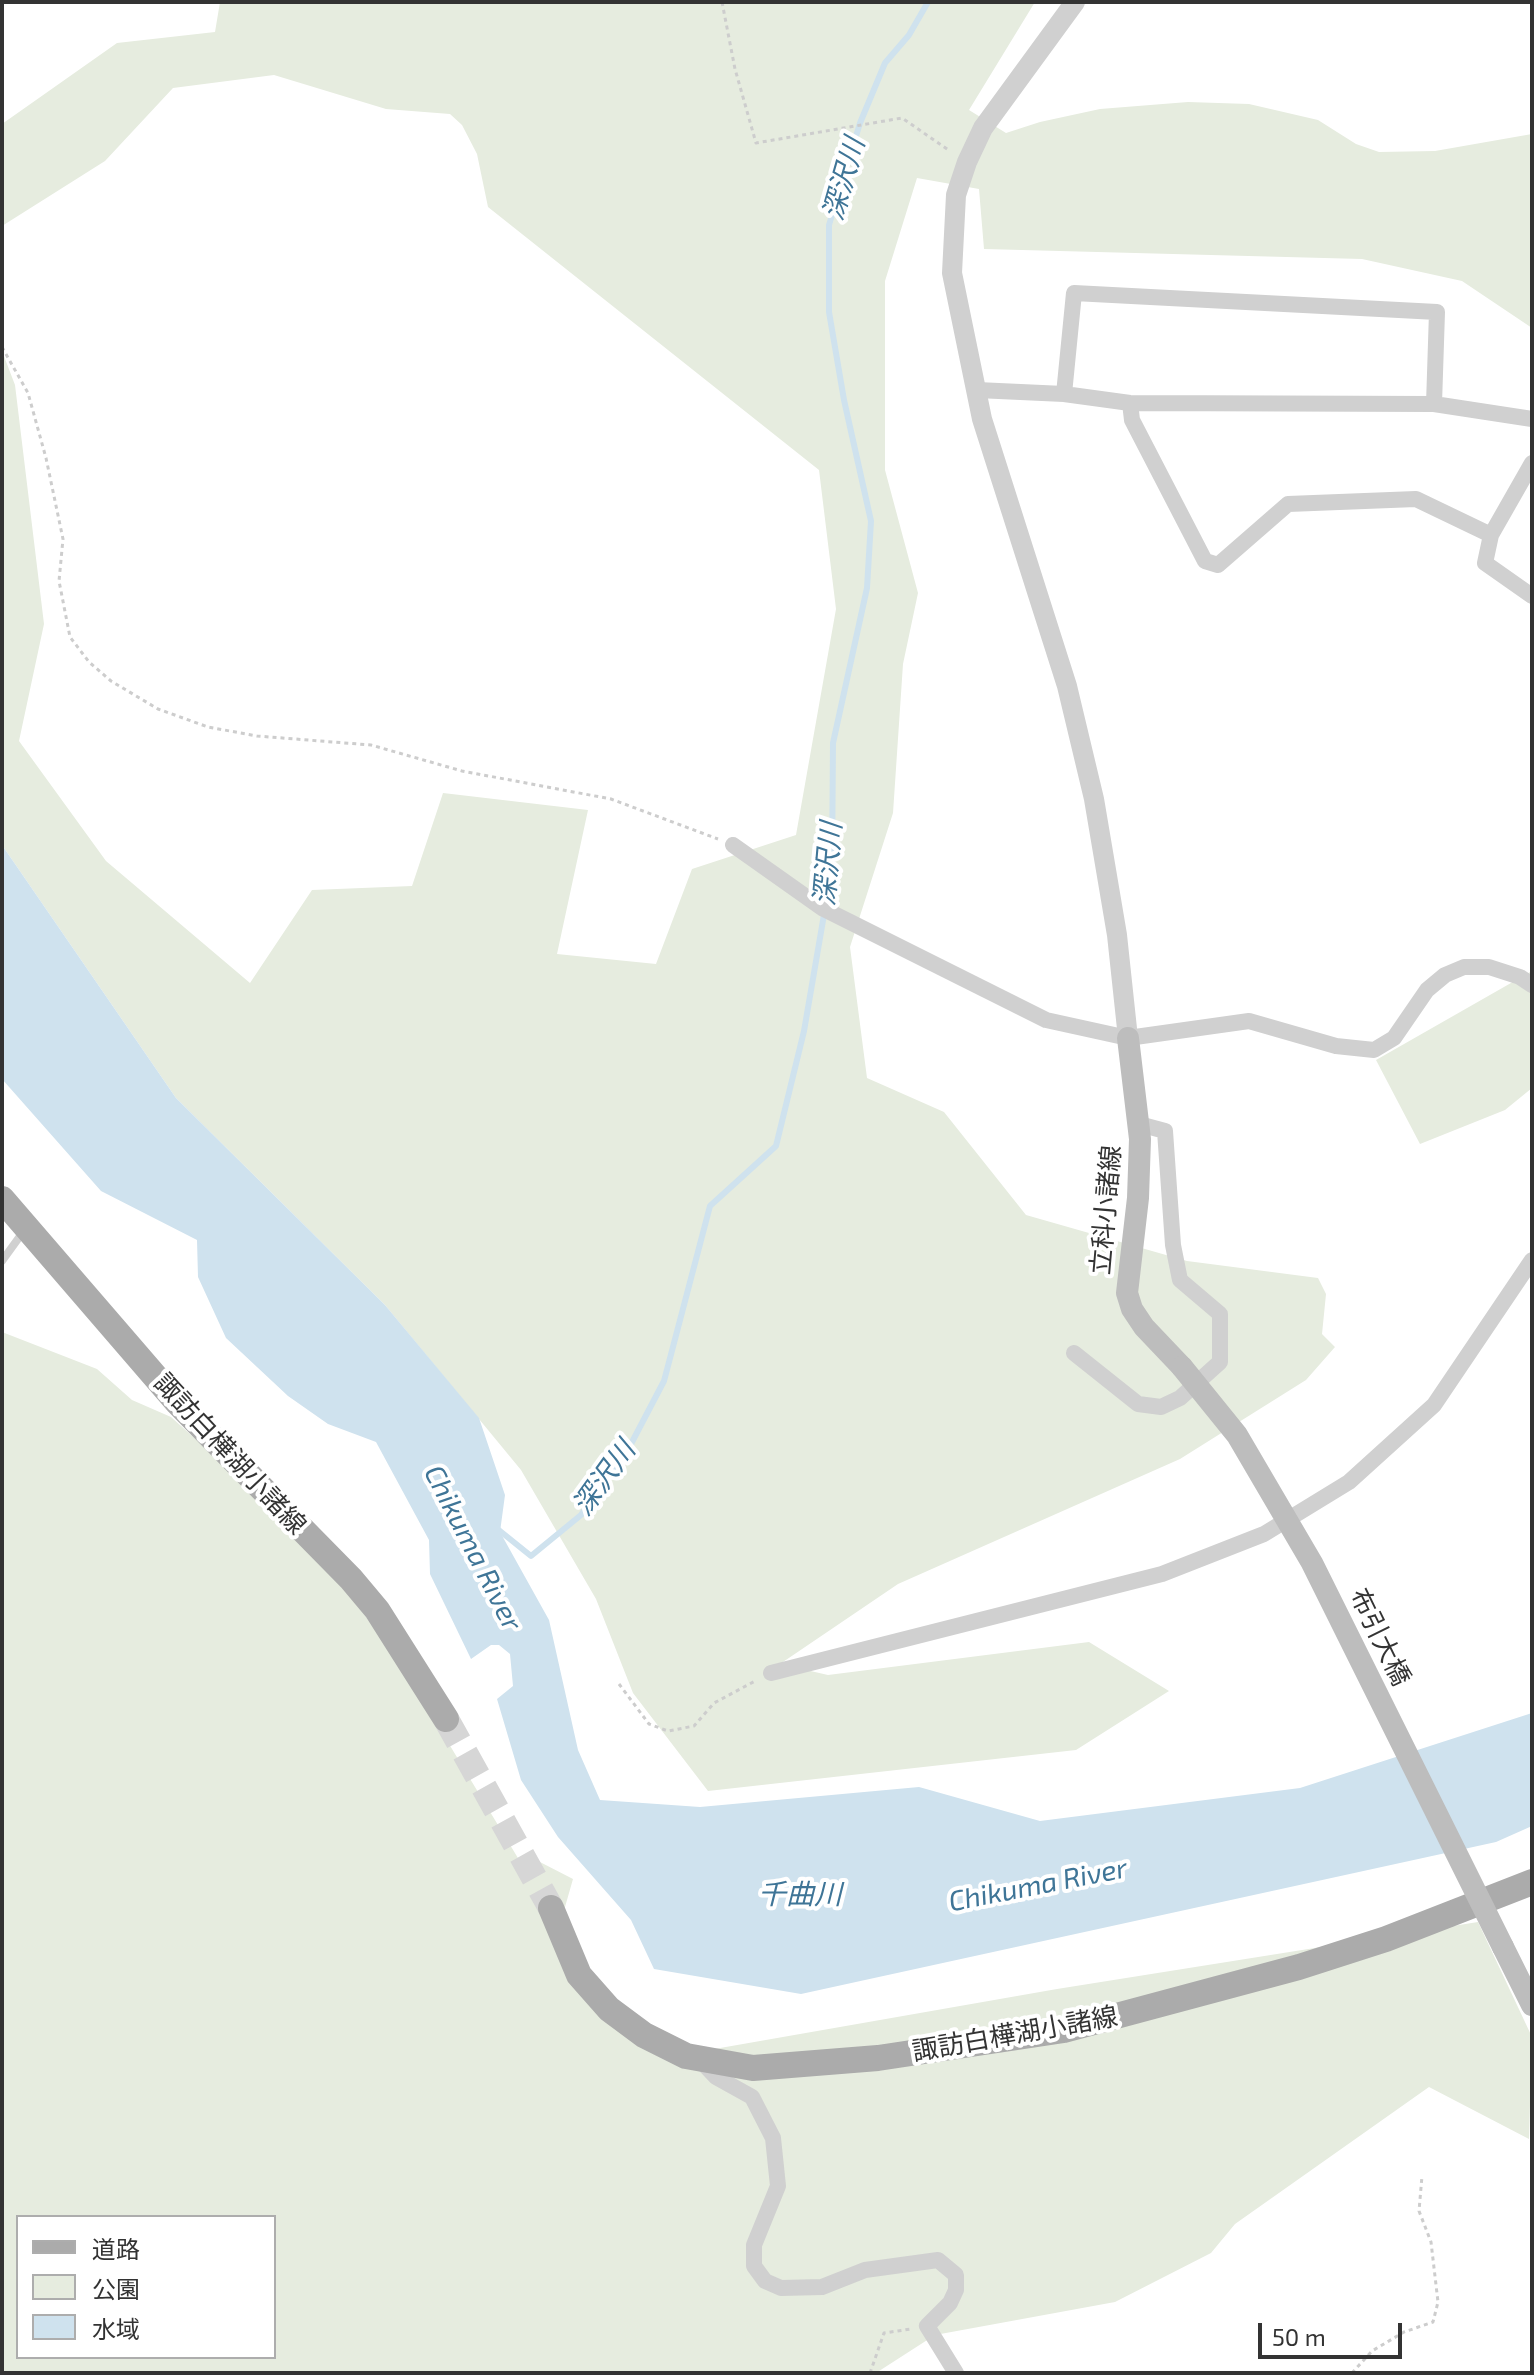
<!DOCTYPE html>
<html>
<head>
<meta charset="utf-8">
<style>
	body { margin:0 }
	#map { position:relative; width:1534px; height:2375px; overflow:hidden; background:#fff; font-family:"Exo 2","Noto Sans JP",sans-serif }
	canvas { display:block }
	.frame { position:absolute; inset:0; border:4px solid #333; pointer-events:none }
	.legend { position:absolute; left:16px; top:2215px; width:260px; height:144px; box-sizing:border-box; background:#fff; border:2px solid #adadad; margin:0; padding:10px 14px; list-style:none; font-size:24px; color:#333 }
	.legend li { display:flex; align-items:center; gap:16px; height:40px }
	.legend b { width:40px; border:2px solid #adadad }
	.scale { position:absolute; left:1258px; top:2323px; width:144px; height:36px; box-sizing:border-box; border:4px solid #333; border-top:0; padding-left:10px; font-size:24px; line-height:28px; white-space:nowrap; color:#333; -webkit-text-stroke:6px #fff; paint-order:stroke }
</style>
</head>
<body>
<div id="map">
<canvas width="1534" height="2375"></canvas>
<div class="frame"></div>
<ul class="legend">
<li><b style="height:10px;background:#ababab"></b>道路</li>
<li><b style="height:22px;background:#e6ecdf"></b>公園</li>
<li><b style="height:22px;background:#cfe2ee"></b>水域</li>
</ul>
<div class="scale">50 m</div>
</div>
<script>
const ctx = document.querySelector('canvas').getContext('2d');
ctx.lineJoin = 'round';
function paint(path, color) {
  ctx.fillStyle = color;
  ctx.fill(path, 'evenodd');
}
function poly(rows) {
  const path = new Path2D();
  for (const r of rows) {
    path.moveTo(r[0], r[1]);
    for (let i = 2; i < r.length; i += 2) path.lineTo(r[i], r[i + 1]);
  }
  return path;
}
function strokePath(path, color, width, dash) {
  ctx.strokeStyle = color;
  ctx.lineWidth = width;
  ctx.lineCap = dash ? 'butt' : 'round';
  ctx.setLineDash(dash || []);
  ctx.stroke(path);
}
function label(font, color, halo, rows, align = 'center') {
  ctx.font = font + ' "Exo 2","Noto Sans JP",sans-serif';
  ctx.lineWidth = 8;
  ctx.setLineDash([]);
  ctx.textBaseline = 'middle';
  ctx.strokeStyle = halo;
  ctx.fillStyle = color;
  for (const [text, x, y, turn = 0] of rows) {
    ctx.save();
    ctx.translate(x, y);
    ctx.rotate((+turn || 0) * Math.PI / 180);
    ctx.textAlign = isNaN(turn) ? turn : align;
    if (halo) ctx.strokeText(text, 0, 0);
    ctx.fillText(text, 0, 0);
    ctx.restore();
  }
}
paint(poly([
	[220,2,1035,2,969,110,1006,133,1040,122,1100,109,1188,102,1249,104,1318,120,1356,144,1379,152,1435,151,1532,134,1532,328,1462,281,1362,259,984,249,979,189,917,178,885,281,885,470,918,593,903,664,893,813,850,947,867,1078,944,1112,1026,1215,1187,1261,1318,1278,1326,1294,1322,1334,1335,1347,1306,1380,1180,1459,898,1584,780,1664,828,1675,1089,1642,1169,1691,1076,1750,708,1791,633,1693,596,1599,521,1470,385,1305,176,1098,2,845,2,351,15,385,44,624,19,741,106,861,250,983,312,890,412,886,443,793,588,810,557,954,656,964,692,869,796,835,836,609,819,470,488,207,477,154,462,125,450,114,386,109,274,75,173,88,105,161,2,226,2,124,117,43,215,32],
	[1532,971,1532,1088,1505,1110,1420,1144,1376,1060],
	[2,1332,97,1369,132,1400,171,1417,258,1495,344,1584,426,1706,524,1868,538,1861,573,1879,565,1907,550,1912,565,1961,663,2058,1057,1989,1478,1922,1532,2037,1529,2139,1429,2087,1235,2224,1211,2253,1115,2302,935,2335,876,2373,2,2373],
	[18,2217,274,2217,274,2357,18,2357]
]), '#e6ecdf');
paint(poly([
	[2,845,176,1098,385,1305,479,1418,505,1495,500,1532,549,1620,578,1750,600,1800,700,1807,919,1787,1040,1821,1300,1788,1532,1713,1532,1826,1496,1842,801,1994,654,1969,631,1920,558,1837,521,1780,497,1699,513,1686,510,1654,499,1645,491,1645,471,1659,430,1574,429,1540,376,1442,328,1424,288,1396,226,1338,198,1277,197,1240,101,1191,2,1079]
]), '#cfe2ee');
strokePath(poly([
	[495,1527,531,1556,581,1515,631,1444,664,1381,710,1206,776,1146,804,1031,832,868,833,743,867,588,871,521,844,400,829,312,829,225,860,123,885,63,909,35,928,2]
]), '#cfe2ee', 6);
strokePath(poly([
	[446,1719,551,1908]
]), '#d6d6d6', 26, [26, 13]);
strokePath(poly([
	[722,2,735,69,756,143,902,118,950,151],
	[2,347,28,393,46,458,63,539,59,581,70,637,89,662,111,681,158,709,208,727,257,736,371,745,462,771,611,799,718,839],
	[619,1684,649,1724,668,1731,694,1726,714,1703,757,1680],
	[870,2373,884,2333,911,2329],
	[1352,2373,1372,2351,1404,2332,1433,2322,1438,2302,1431,2242,1419,2211,1422,2176]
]), '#cdcdcd', 3, [4, 4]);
strokePath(poly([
	[2,1261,23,1232]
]), '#d0d0d0', 8);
strokePath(poly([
	[977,390,1064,394,1130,403,1434,404,1532,419],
	[1064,394,1074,293,1437,312,1434,404],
	[1130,403,1132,420,1205,561,1218,565,1288,504,1416,499,1491,535,1532,463],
	[1491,535,1485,563,1532,596],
	[733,845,822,908,1046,1020,1128,1038,1249,1021,1336,1046,1374,1050,1394,1038,1427,990,1445,975,1464,967,1489,967,1520,977,1532,985],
	[1074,1353,1138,1404,1161,1407,1180,1398,1220,1362,1220,1314,1180,1280,1173,1245,1165,1131,1139,1124],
	[771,1673,1162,1574,1264,1534,1349,1482,1434,1405,1532,1260],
	[700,2060,716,2077,752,2097,773,2138,778,2186,754,2245,754,2266,765,2281,781,2288,822,2287,865,2270,938,2260,956,2275,956,2290,950,2303,927,2326,956,2373]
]), '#d0d0d0', 16);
strokePath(poly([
	[1075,2,983,128,967,162,956,195,952,273,982,419,1067,686,1094,799,1117,935,1128,1038]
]), '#d0d0d0', 20);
strokePath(poly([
	[1128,1038,1140,1139,1138,1198,1127,1293,1132,1309,1144,1327,1182,1367],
	[1503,1947,1532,2005]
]), '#bdbdbd', 22);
strokePath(poly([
	[2,1199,178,1403,351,1579,377,1610,446,1719],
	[551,1908,579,1975,609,2009,644,2035,686,2056,753,2068,878,2058,1064,2030,1299,1967,1386,1939,1532,1882]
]), '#ababab', 26);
strokePath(poly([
	[1182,1367,1237,1435,1312,1563,1503,1947]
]), '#bdbdbd', 22);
label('26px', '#333', '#fff', [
	["立科小諸線",1106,1210,-85],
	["諏訪白樺湖小諸線",230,1454,47],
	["布引大橋",1380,1637,64],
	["諏訪白樺湖小諸線",1015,2034,-10]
]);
label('italic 28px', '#3f7597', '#fff', [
	["深沢川",844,179,-74],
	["深沢川",828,864,-85],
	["深沢川",604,1478,-54],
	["Chikuma River",473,1548,63],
	["Chikuma River",1038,1885,-11],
	["千曲川",800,1895]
]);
</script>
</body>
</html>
